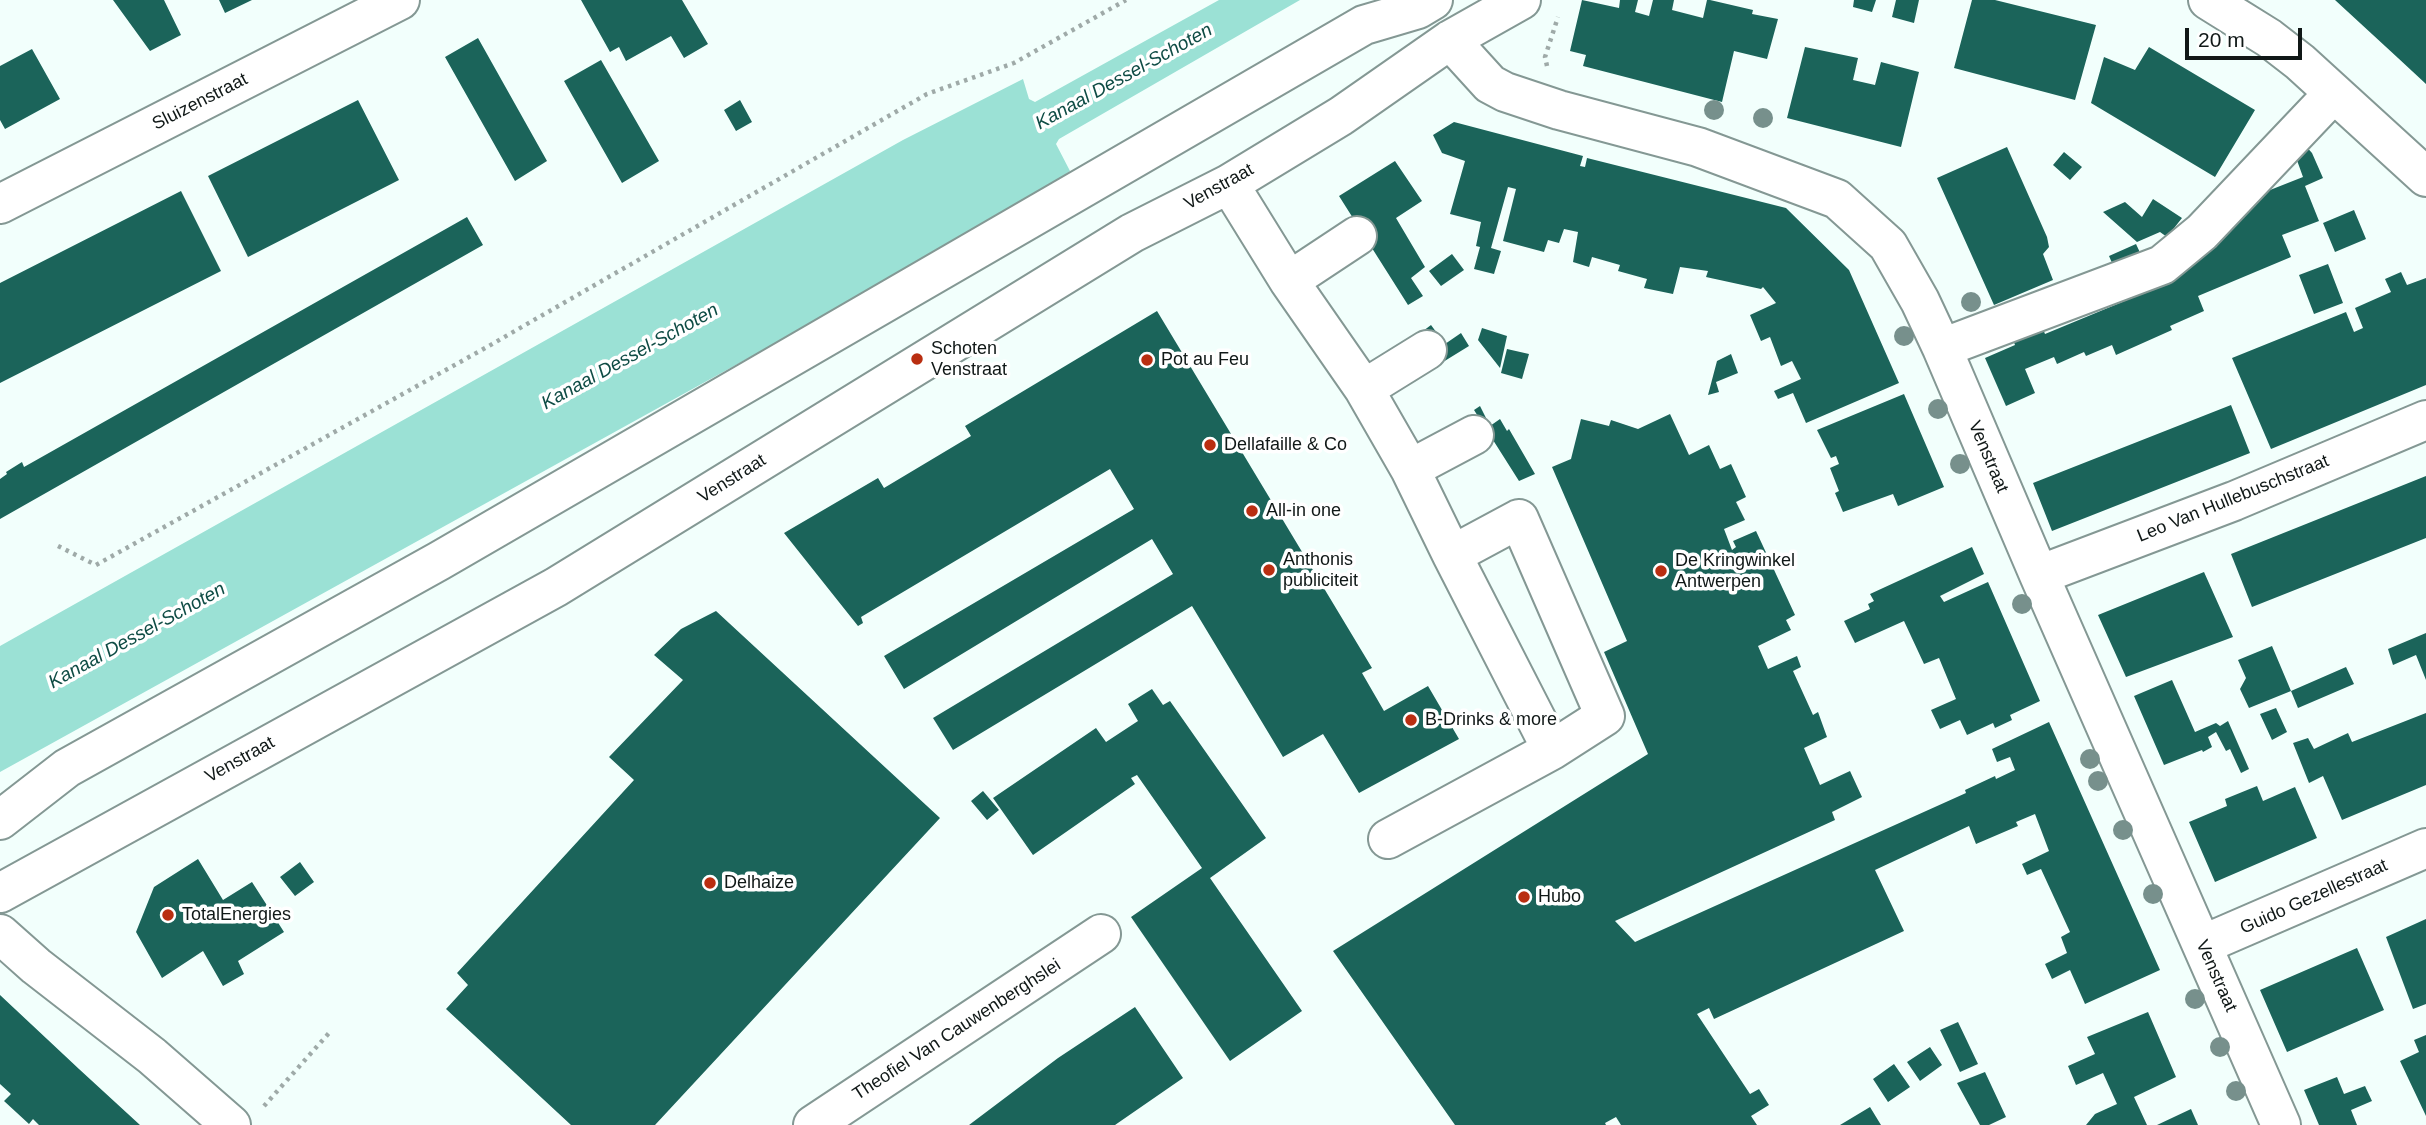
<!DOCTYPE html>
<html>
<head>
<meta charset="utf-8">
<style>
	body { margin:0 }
	#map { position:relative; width:2426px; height:1125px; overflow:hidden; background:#f2fffc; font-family:Helvetica,sans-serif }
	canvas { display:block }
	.scale { position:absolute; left:2185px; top:28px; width:117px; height:32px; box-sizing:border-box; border:4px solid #101817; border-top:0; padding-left:9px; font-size:21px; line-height:24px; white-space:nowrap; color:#101817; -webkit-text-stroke:5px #fff; paint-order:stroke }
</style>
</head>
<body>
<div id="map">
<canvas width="2426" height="1125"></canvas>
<div class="scale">20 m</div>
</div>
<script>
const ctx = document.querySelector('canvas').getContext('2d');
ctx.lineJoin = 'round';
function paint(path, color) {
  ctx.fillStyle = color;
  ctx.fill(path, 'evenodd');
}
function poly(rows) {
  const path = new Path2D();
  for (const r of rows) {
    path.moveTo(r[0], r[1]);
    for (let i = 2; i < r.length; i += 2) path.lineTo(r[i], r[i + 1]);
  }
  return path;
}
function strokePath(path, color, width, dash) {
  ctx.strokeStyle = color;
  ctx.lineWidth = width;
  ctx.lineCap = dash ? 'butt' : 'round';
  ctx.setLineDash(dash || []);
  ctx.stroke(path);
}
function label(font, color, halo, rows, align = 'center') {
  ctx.font = font + ' Helvetica,sans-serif';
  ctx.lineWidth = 7;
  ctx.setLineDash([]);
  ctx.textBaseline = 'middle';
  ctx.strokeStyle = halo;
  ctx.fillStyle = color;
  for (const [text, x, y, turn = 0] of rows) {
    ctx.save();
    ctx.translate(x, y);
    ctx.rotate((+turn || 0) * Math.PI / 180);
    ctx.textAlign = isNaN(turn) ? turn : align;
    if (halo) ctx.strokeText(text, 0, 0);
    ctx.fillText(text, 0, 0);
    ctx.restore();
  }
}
paint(poly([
	[1219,0,1300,0,1059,139,1056,144,1070,171,1016,210,0,772,0,646,903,140,1023,79,1029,99,1035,102]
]), '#9be1d5');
paint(poly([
	[113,0,164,0,181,35,150,51],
	[219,0,252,0,225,13],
	[581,0,682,0,708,44,684,58,671,36,626,61,619,47,610,52],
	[1582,0,1619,8,1620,0,1638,0,1635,12,1649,16,1653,0,1674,0,1672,10,1703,18,1707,0,1710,0,1753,10,1752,14,1778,19,1767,59,1734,51,1722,102,1583,66,1586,55,1570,51],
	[1854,0,1876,0,1872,12,1853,7],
	[1896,0,1919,0,1914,23,1892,17],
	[1972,0,1995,0,2096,25,2075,100,1954,68],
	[2335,0,2426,0,2426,84,2398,58],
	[478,38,547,161,515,181,445,57],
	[1805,47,1858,58,1853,80,1875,85,1881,62,1919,72,1901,147,1787,118],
	[2149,47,2255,110,2215,177,2091,103,2104,57,2135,70],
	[32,49,60,99,5,129,0,120,0,66],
	[601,60,659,161,622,183,564,81],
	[358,100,399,180,248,257,208,176],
	[740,100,752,122,736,131,724,110],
	[1454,122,1583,156,1580,166,1585,167,1587,158,1786,208,1849,270,1899,383,1806,423,1793,393,1778,399,1774,391,1801,379,1792,361,1781,366,1770,337,1761,341,1750,315,1776,303,1763,287,1761,289,1706,277,1708,271,1680,267,1673,294,1644,288,1647,279,1618,271,1620,265,1592,257,1589,267,1573,262,1578,232,1564,229,1559,243,1548,240,1544,252,1503,241,1516,189,1508,187,1491,248,1501,251,1494,274,1474,269,1480,247,1476,246,1481,222,1450,214,1465,161,1442,153,1433,135],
	[2303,143,2312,153,2323,178,2305,186,2319,221,2282,235,2291,257,2198,296,2204,311,2170,326,2172,330,2116,355,2112,345,2086,356,2084,352,2057,364,2054,357,2025,369,2035,393,2006,406,1985,358,2015,345,2012,337,2041,324,2045,334,2127,300,2123,291,2265,192,2303,177,2294,152],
	[2007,147,2047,237,2049,247,2043,254,2053,280,1994,305,1937,178],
	[2064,152,2082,167,2070,180,2053,165],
	[1395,161,1422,201,1396,218,1425,267,1411,278,1423,296,1408,305,1339,196],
	[181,191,221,271,0,383,0,283],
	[2153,199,2182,218,2167,237,2160,232,2137,242,2103,212,2125,202,2142,217],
	[2354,210,2366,239,2335,252,2323,223],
	[467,217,483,245,0,519,0,479,7,474,6,472,22,462,24,467],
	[2136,244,2143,259,2116,272,2109,256],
	[1452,254,1464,270,1441,286,1429,271],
	[2328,264,2343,303,2314,314,2299,275],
	[2401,272,2407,285,2426,278,2426,385,2271,449,2232,358,2346,312,2354,332,2363,328,2355,308,2391,292,2385,279],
	[1157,311,1372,668,1362,673,1384,711,1428,686,1459,739,1359,793,1323,734,1283,757,1192,606,953,750,933,718,1173,574,1152,539,904,689,884,656,1134,509,1110,469,861,617,863,623,858,626,784,533,878,478,884,488,971,436,965,426],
	[1431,325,1445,344,1461,333,1469,346,1443,362,1423,331],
	[1482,328,1507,336,1500,368,1478,340],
	[1507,349,1529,354,1522,379,1501,373],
	[1731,354,1738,373,1716,382,1719,392,1708,395,1717,361],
	[1904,394,1944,487,1898,506,1893,494,1843,512,1835,493,1839,491,1830,468,1839,464,1836,456,1831,458,1817,430],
	[2231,405,2250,453,2052,531,2033,483],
	[1480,406,1490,426,1500,419,1507,431,1509,429,1535,474,1519,481,1474,410],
	[1670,414,1689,455,1709,445,1720,469,1731,464,1746,497,1736,502,1745,520,1724,529,1732,550,1736,547,1733,541,1756,531,1795,615,1786,620,1791,630,1758,646,1768,669,1797,656,1801,667,1793,671,1813,715,1818,712,1827,737,1804,748,1820,785,1850,771,1862,797,1832,812,1835,820,1615,921,1635,942,1966,793,1965,790,1995,776,1996,779,2015,770,2010,757,1997,762,1992,749,2049,722,2160,970,2085,1004,2070,970,2052,979,2045,964,2067,953,2061,937,2070,932,2041,869,2027,875,2022,864,2049,851,2035,814,2016,822,2018,826,1976,844,1969,826,1875,870,1904,931,1714,1019,1709,1008,1697,1014,1750,1094,1759,1089,1769,1105,1751,1116,1757,1125,1621,1125,1616,1117,1605,1123,1606,1125,1455,1125,1333,951,1648,754,1604,652,1627,641,1552,467,1571,459,1581,419,1609,426,1611,420,1638,429],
	[2426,476,2426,538,2252,607,2231,554],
	[1972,547,1984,574,1940,596,1944,602,1988,582,2040,701,2010,715,2012,720,1995,728,1993,723,1967,735,1960,720,1940,729,1931,710,1956,699,1939,658,1924,664,1904,621,1855,643,1844,621,1870,609,1868,604,1874,601,1870,594],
	[2204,572,2233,637,2126,677,2098,615],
	[716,611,940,818,655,1125,571,1125,446,1009,468,985,457,973,634,780,609,757,683,680,654,655,681,629],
	[2426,633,2426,680,2416,655,2393,665,2388,649],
	[2272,646,2291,691,2249,708,2240,689,2246,678,2238,660],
	[2346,667,2354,684,2298,708,2291,691],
	[2172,680,2195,732,2216,723,2220,726,2228,721,2249,769,2241,773,2230,749,2226,751,2216,732,2208,737,2212,747,2203,752,2202,750,2164,765,2134,696],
	[1152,689,1163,705,1170,701,1266,838,1210,878,1302,1011,1230,1061,1131,917,1202,868,1137,775,1131,778,1135,784,1033,855,993,798,1096,728,1106,742,1138,721,1128,704],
	[2276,708,2287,732,2272,740,2260,714],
	[2426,713,2426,785,2342,820,2323,776,2309,783,2293,743,2308,738,2314,749,2348,733,2352,742],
	[2257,786,2263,801,2295,787,2317,838,2215,882,2189,822,2227,806,2225,799],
	[983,791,999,810,987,820,971,801],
	[198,859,223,900,252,882,284,932,238,961,244,974,223,986,203,951,162,978,136,932,154,887],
	[300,862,314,882,295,896,280,877],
	[2426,919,2426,1004,2413,1009,2386,937],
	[2357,948,2384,1010,2287,1052,2260,990],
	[0,995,79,1069,140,1125,39,1125,33,1119,29,1124,4,1101,11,1094,0,1084],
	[1135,1007,1183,1078,1115,1125,969,1125,1058,1058],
	[2148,1012,2176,1077,2134,1097,2147,1125,2086,1125,2095,1114,2117,1104,2103,1073,2076,1085,2068,1066,2095,1054,2087,1037],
	[1958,1022,1978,1064,1960,1072,1940,1030],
	[2426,1035,2426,1116,2400,1061,2419,1052,2414,1040],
	[1930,1047,1942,1065,1920,1081,1907,1062],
	[1894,1064,1910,1087,1888,1102,1873,1079],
	[1985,1072,2006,1117,1989,1125,1980,1125,1957,1083],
	[2337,1077,2344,1094,2365,1086,2372,1101,2351,1110,2357,1125,2319,1125,2304,1090],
	[1870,1107,1881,1125,1840,1125],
	[2191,1109,2198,1125,2157,1125]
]), '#1b645a');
const minor = poly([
	[2208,0,2269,38,2300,62,2426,177],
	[1450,40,1490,84,1505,92,1559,110,1698,147,1837,199,1888,245,1920,301,1942,348,2039,575,2281,1125],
	[1229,184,1289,281,1364,389,1410,469,1452,555,1552,750,1605,716,1519,519,1452,555],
	[0,204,400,0],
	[1289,281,1357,236],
	[1942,348,2162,265,2202,232,2334,93],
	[1364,389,1427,350],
	[1410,469,1474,435],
	[2039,575,2234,501,2426,420],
	[0,820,67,768,439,561,1364,25,1418,9,1433,0],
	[1388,839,1552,750],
	[0,893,556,587,1132,233,1229,184,1341,116,1450,40,1521,0],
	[0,934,36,966,152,1056,231,1125],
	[2202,945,2426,848],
	[813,1125,1101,934]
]);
strokePath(minor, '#849894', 42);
strokePath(poly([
	[1547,66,1545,57,1558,17],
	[58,546,96,565,487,347,927,94,1014,63,1126,0],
	[264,1106,329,1033]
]), '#9faaa8', 4.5, [3.5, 5]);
strokePath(minor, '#fff', 38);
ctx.fillStyle = '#77908c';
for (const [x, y] of [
	[1714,110],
	[1763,118],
	[1971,302],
	[1904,336],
	[1938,409],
	[1960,464],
	[2022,604],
	[2090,759],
	[2098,781],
	[2123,830],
	[2153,894],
	[2195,999],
	[2220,1047],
	[2236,1091]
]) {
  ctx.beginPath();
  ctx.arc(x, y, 10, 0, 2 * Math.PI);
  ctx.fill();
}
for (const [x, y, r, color] of [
	[917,359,7,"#b92e11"],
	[1147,360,7,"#b92e11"],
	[1210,445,7,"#b92e11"],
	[1252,511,7,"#b92e11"],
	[1269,570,7,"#b92e11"],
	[1661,571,7,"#b92e11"],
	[1411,720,7,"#b92e11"],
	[710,883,7,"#b92e11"],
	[1524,897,7,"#b92e11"],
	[168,915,7,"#b92e11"]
]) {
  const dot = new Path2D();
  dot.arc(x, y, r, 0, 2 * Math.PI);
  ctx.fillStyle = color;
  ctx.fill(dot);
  strokePath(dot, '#fff', 2.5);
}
label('18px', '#101817', '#fff', [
	["Sluizenstraat",200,102,-27],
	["Venstraat",1219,187,-29],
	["Venstraat",1988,457,67],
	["Venstraat",732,479,-32],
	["Leo Van Hullebuschstraat",2233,499,-22],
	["Venstraat",240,760,-29],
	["Guido Gezellestraat",2314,897,-24],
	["Venstraat",2216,976,66],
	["Theofiel Van Cauwenberghslei",957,1030,-33]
]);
label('18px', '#101817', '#fff', [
	["Schoten",931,349],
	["Venstraat",931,370],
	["Pot au Feu",1161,360],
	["Dellafaille & Co",1224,445],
	["All-in one",1266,511],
	["Anthonis",1283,560],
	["publiciteit",1283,581],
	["De Kringwinkel",1675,561],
	["Antwerpen",1675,582],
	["B-Drinks & more",1425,720],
	["Delhaize",724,883],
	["Hubo",1538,897],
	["TotalEnergies",182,915]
], 'left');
label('italic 19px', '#0f4c45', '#fff', [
	["Kanaal Dessel-Schoten",1124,77,-29],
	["Kanaal Dessel-Schoten",630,357,-29],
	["Kanaal Dessel-Schoten",137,636,-29]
]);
</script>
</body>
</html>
